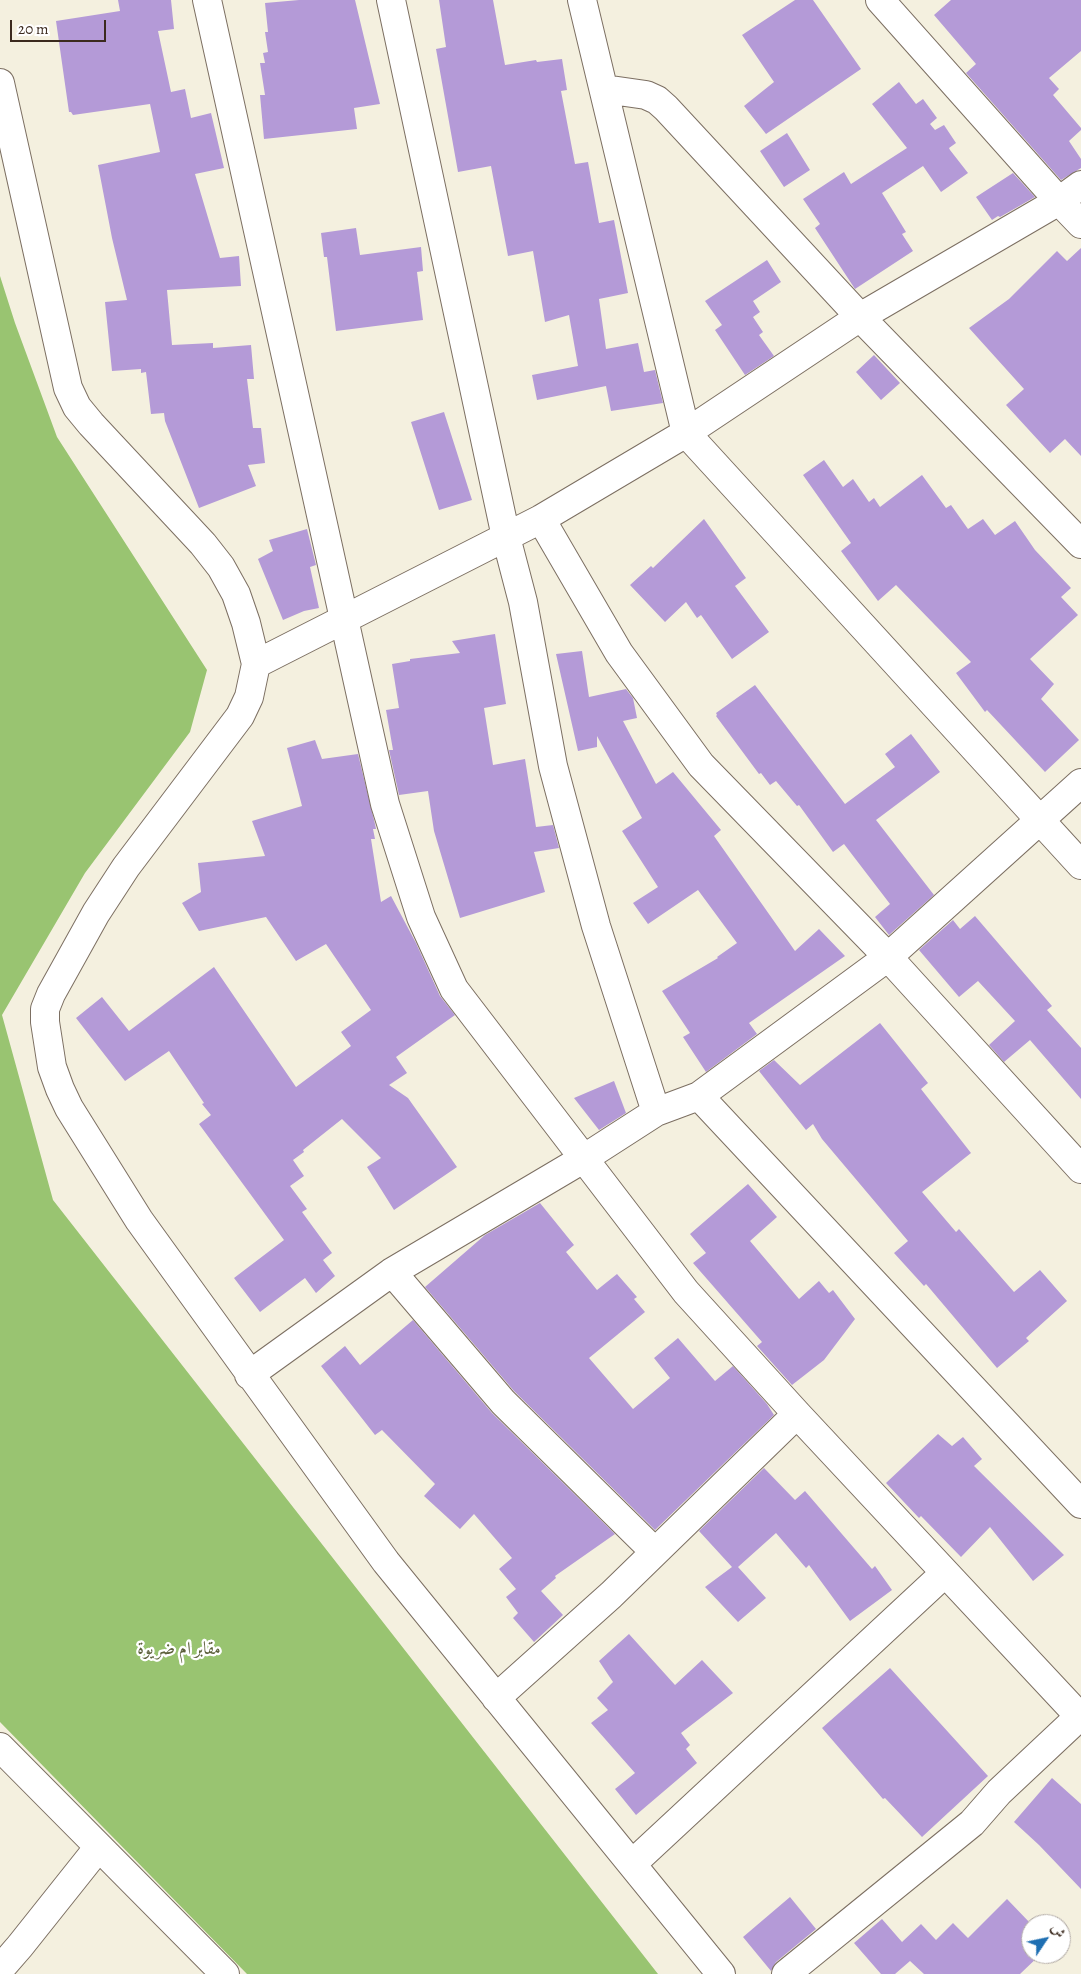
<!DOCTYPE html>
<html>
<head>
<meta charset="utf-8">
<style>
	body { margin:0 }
	#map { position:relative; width:1081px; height:1974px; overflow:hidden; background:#f4f0df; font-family:Alegreya,Amiri,serif }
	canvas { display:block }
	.north { position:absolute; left:1021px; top:1914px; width:50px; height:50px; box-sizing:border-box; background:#fff; border:1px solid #b1aaa5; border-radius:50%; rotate:56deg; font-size:14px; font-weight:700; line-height:20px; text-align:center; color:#3b2a1e }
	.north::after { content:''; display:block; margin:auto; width:18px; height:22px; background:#1f6fb2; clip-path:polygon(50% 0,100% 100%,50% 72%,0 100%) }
	.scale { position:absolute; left:10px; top:20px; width:96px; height:22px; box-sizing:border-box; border:2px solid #3b2a1e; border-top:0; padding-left:6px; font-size:15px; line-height:18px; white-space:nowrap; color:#3b2a1e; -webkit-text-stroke:4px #fff; paint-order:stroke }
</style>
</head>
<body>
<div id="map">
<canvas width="1081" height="1974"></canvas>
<div class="north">ش</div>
<div class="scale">20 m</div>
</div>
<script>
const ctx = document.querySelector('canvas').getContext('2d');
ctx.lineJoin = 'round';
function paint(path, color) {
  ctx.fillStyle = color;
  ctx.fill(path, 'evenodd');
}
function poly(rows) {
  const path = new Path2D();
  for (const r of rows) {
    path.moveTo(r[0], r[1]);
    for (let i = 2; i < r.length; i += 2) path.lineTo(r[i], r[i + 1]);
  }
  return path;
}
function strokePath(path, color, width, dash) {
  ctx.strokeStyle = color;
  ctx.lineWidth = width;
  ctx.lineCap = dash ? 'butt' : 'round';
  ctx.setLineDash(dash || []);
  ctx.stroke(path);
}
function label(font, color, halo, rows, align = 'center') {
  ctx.font = font + ' Alegreya,Amiri,serif';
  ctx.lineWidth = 4.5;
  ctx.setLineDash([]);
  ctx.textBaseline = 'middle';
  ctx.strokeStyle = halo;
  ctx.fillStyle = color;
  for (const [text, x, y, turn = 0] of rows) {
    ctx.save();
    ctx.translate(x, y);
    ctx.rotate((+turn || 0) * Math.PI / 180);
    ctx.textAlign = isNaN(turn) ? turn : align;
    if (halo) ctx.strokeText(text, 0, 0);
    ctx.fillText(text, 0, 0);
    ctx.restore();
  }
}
paint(poly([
	[0,276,15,323,57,437,207,670,190,732,85,873,2,1015,53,1200,658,1974,247,1974,0,1722]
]), '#99c471');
paint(poly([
	[118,0,171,0,174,29,158,31,171,92,185,89,191,118,211,113,224,168,195,174,220,258,239,256,241,286,167,290,172,345,213,343,213,348,251,345,254,379,247,379,253,428,261,428,265,463,248,465,256,486,199,508,165,421,164,413,151,414,146,372,141,373,141,369,112,371,105,302,127,300,112,238,98,165,160,152,150,104,73,115,71,112,69,112,56,21,120,11],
	[299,0,355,0,380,104,354,108,357,129,264,139,260,95,265,95,260,63,265,63,263,53,268,52,265,32,268,32,265,3],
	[439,0,493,0,505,65,536,60,537,62,562,59,567,90,561,91,575,164,588,162,599,223,614,220,628,293,599,299,606,349,638,343,644,372,655,370,663,403,611,411,606,386,537,400,532,375,578,366,569,315,545,322,533,251,508,256,491,166,458,172,436,49,446,47],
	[795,0,813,0,861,69,766,134,744,106,774,82,742,35],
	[951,0,1081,0,1081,51,1049,78,1059,89,1053,95,1081,128,1081,130,1069,141,1081,159,1081,168,1061,180,966,73,976,64,934,15],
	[899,82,916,104,923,99,937,118,930,124,935,130,944,125,956,143,949,148,950,150,968,173,941,192,923,166,882,193,906,232,902,234,913,251,855,289,815,228,820,224,803,199,844,172,851,184,907,148,872,104],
	[787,133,810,170,784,187,760,151],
	[1013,173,1035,197,1000,217,998,216,992,220,976,197],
	[356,228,360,255,421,247,423,271,417,272,423,320,336,331,327,257,324,257,321,233],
	[1081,248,1081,456,1065,439,1050,453,1006,405,1024,389,969,328,1009,299,1057,251,1067,261],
	[767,260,781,282,753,301,760,312,753,317,763,332,759,335,774,356,745,375,715,330,722,325,705,301],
	[874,355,900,383,881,400,856,372],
	[444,412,472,500,439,510,411,422],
	[824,460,843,487,853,479,869,502,874,498,880,507,922,475,946,508,951,505,968,529,983,519,995,535,1015,521,1035,550,1071,588,1061,597,1078,615,1030,659,1054,684,1041,699,1079,740,1045,772,987,710,985,712,956,673,971,662,896,585,878,601,841,551,851,543,803,475],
	[704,519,746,578,735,586,769,632,732,659,701,615,697,618,686,602,665,622,630,585,651,566,653,568],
	[307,529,316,565,310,567,319,608,304,611,283,620,258,559,273,551,269,540],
	[495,634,506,704,484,708,493,765,525,759,536,827,553,825,559,848,534,852,545,892,460,918,434,831,428,791,399,795,389,750,393,750,386,710,399,708,392,664,410,661,410,659,460,653,452,641],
	[582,651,589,697,626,689,633,698,637,718,623,721,656,784,673,772,721,830,714,836,795,951,819,929,845,956,749,1023,757,1034,706,1072,683,1037,690,1033,662,991,718,958,717,957,737,943,698,890,648,924,633,903,658,887,622,831,642,818,597,736,597,747,578,751,556,654],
	[755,685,845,804,895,767,885,754,911,734,940,772,876,820,934,895,889,935,875,917,890,904,844,844,833,852,799,805,797,806,776,781,770,785,761,773,759,774,716,716,717,715,716,713],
	[315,740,322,759,358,754,375,824,376,829,373,829,375,839,371,839,381,902,391,896,416,943,440,996,455,1015,396,1057,407,1073,389,1085,408,1098,457,1167,394,1210,367,1167,381,1158,342,1119,303,1150,304,1152,293,1160,304,1176,290,1186,307,1209,302,1212,332,1253,323,1260,335,1276,316,1293,305,1278,260,1312,234,1278,284,1240,199,1124,211,1115,202,1104,204,1103,169,1051,125,1081,76,1018,102,997,129,1031,214,967,296,1087,351,1046,341,1032,371,1010,326,944,296,961,266,917,199,931,182,903,201,892,198,863,265,856,252,821,302,806,287,748],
	[975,916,1052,1006,1047,1010,1081,1048,1081,1099,1030,1040,1004,1062,989,1045,1015,1021,978,981,959,997,919,950,953,920,960,929],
	[880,1023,928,1083,921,1089,971,1153,922,1192,956,1232,959,1229,1014,1292,1040,1270,1067,1301,1026,1338,1029,1341,997,1368,926,1284,924,1286,894,1253,908,1241,822,1139,813,1124,806,1130,759,1071,774,1060,800,1085],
	[614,1081,626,1113,599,1130,574,1098],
	[748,1184,777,1217,750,1241,799,1299,819,1281,829,1293,833,1290,855,1319,824,1360,792,1385,757,1346,762,1342,693,1263,706,1253,690,1234],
	[540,1203,574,1245,566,1252,597,1290,617,1274,637,1297,634,1299,645,1312,589,1358,633,1409,670,1378,654,1358,678,1338,715,1381,733,1366,767,1404,774,1415,655,1530,514,1391,425,1287,485,1235],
	[413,1320,492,1413,615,1534,555,1576,556,1578,541,1591,563,1615,534,1642,513,1618,518,1613,506,1597,516,1589,499,1569,512,1558,474,1514,460,1529,424,1496,435,1484,382,1430,375,1435,321,1366,345,1346,360,1365],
	[938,1434,952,1446,963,1437,982,1459,974,1466,1064,1555,1033,1581,990,1527,961,1557,921,1516,919,1518,886,1483],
	[764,1468,795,1500,805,1491,872,1569,875,1566,892,1590,850,1621,809,1565,806,1568,776,1533,738,1567,766,1598,738,1622,705,1587,732,1567,699,1531],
	[629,1634,675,1685,702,1660,733,1693,681,1733,690,1745,686,1749,697,1763,636,1815,615,1789,635,1773,591,1723,608,1710,597,1698,613,1682,599,1661],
	[890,1668,988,1776,922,1837,885,1798,883,1799,822,1728],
	[1052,1778,1081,1804,1081,1889,1039,1845,1014,1822],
	[790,1897,816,1929,776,1962,771,1971,743,1937],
	[1007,1899,1031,1924,1031,1954,1041,1954,1020,1974,924,1974,910,1961,895,1974,881,1974,854,1943,882,1919,902,1942,921,1924,936,1940,953,1923,968,1938]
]), '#b49ad7');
const minor = poly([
	[207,0,385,804,421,917,454,989,686,1292,797,1414,1081,1718],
	[391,0,506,537,523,602,553,766,596,926,656,1112],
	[582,0,686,433,1081,865],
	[880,0,1059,201,1081,224],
	[0,83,68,388,77,407,91,424,203,544,221,567,236,594,246,623,256,664,249,697,240,716,126,867,96,913,51,994,45,1009,45,1022,52,1067,60,1089,69,1108,139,1220,386,1562,721,1974],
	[604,89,646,95,657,100,666,108,860,317,1081,544],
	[541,519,619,653,701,765,888,957,1081,1169],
	[256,664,541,519,686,433,860,317,1059,201,1081,185],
	[699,1096,1081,1504],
	[392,1272,503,1402,655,1552],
	[249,1375,392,1272,583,1159,656,1112,699,1096,888,957,1081,783],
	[496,1698,611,1595,797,1414],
	[0,1747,225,1974],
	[632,1864,945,1573],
	[0,1969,20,1946,98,1848],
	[786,1974,972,1823,999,1792,1080,1716]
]);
strokePath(minor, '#7c6f62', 30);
strokePath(minor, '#fff', 28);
label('18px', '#5c603b', '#fff', [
	["مقابر ام ضريوة",179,1650]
]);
</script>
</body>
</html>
